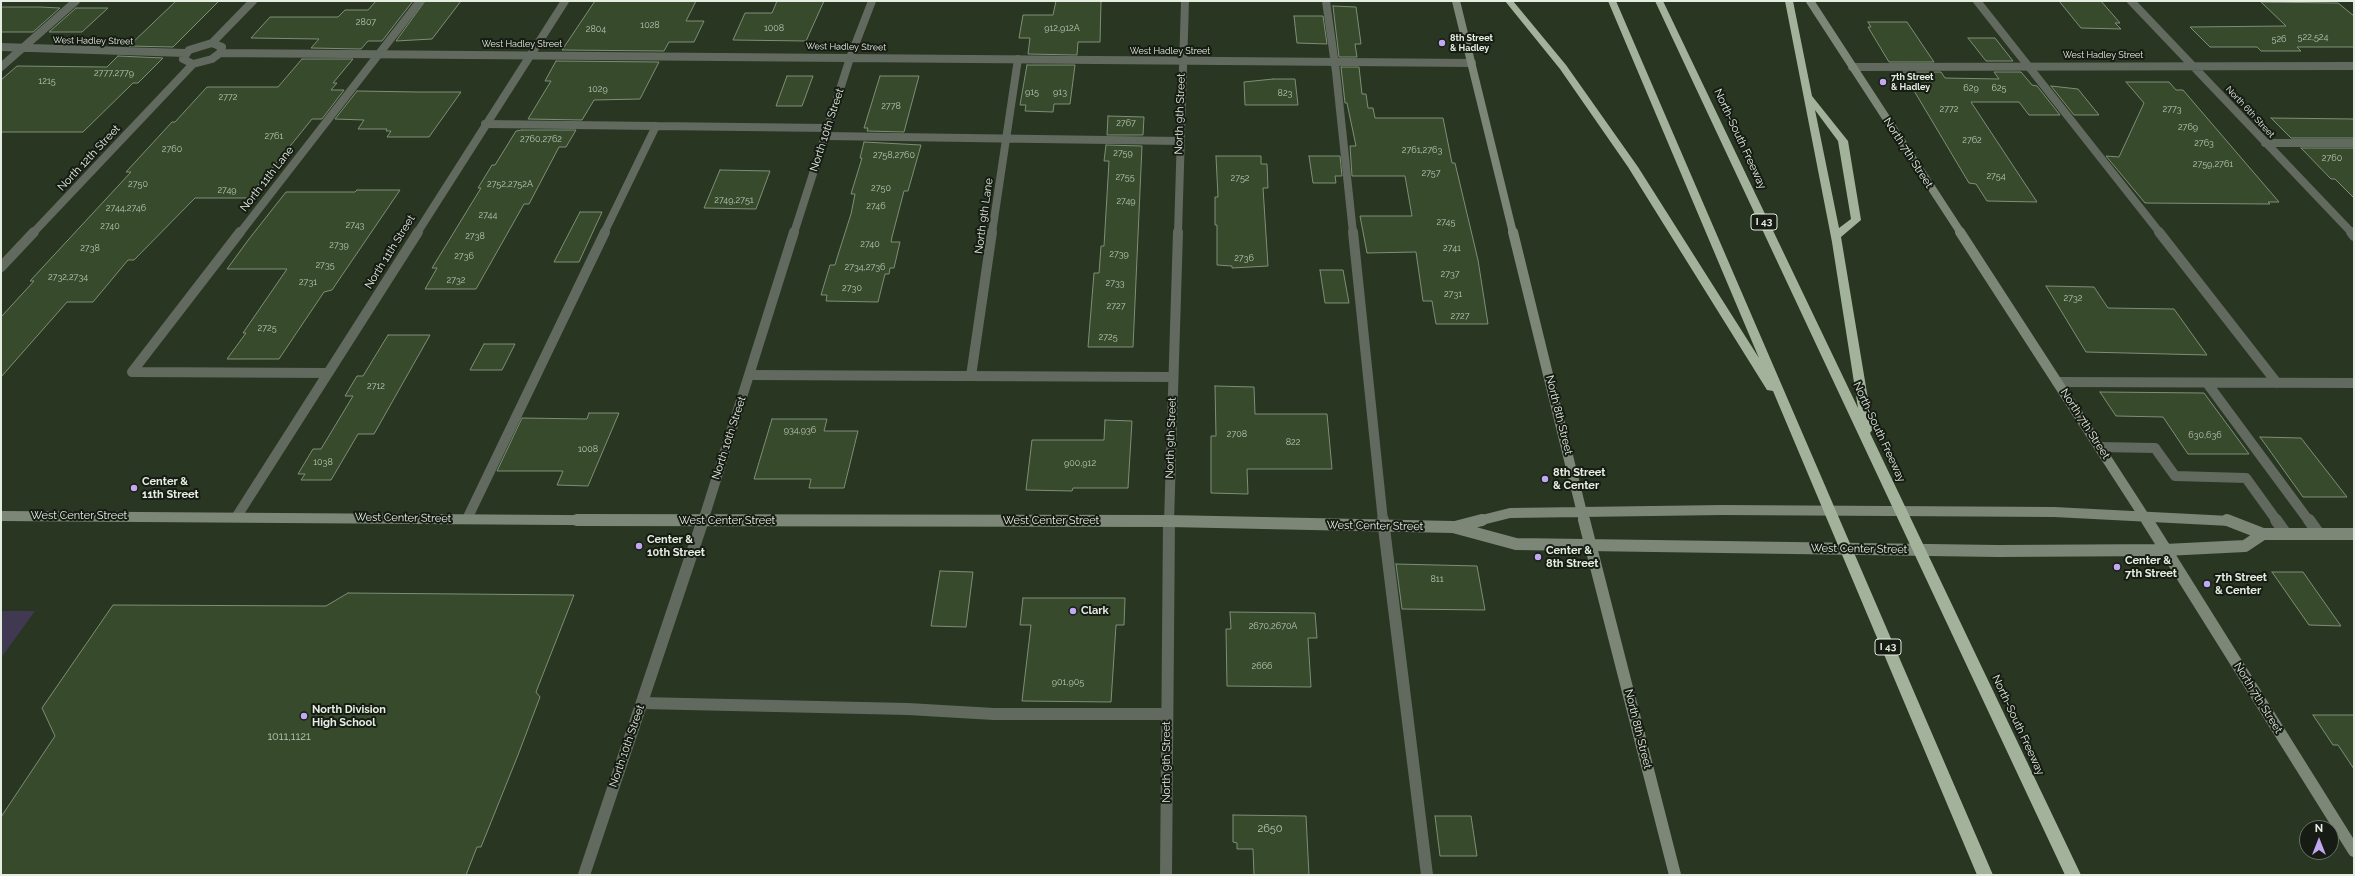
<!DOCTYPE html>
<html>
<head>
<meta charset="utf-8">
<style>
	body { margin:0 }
	#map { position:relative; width:2355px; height:876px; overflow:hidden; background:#293622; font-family:Raleway,sans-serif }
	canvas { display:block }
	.frame { position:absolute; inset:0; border:2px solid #e5ede0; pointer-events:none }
	.north { position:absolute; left:2299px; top:820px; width:40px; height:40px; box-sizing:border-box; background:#161c13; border:1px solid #697065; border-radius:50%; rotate:0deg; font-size:11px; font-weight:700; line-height:16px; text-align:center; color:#e5ede0 }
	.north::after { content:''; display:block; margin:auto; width:14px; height:18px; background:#c2a8f2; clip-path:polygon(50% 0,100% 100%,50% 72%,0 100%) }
</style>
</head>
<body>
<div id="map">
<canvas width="2355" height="876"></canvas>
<div class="frame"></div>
<div class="north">N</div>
</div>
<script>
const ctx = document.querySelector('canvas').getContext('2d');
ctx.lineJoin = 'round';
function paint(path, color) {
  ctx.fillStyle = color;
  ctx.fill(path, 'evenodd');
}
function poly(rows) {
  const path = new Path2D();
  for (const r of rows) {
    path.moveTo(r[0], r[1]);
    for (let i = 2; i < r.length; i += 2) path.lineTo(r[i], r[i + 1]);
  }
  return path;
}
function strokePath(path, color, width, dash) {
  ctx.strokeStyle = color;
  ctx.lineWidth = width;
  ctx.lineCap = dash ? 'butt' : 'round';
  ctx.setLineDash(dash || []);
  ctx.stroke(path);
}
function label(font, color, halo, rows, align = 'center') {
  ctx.font = font + ' Raleway,sans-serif';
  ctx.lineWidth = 4;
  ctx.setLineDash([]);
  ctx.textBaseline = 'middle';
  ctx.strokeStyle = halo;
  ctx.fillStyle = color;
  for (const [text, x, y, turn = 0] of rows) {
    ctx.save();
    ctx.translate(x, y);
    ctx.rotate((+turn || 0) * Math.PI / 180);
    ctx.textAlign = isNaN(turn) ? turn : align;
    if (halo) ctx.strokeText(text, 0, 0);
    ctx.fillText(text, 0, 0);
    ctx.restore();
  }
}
paint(poly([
	[1,611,35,611,1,658]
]), '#413852');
const building = poly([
	[176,1,219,1,173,47,129,46,176,1],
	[376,1,413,1,382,41,368,41,361,49,311,48,319,39,251,38,270,17,338,17,345,10,368,10,376,1],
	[425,1,461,1,432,39,396,41,425,1],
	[595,1,696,1,686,21,704,21,694,42,669,42,664,51,562,50,595,1],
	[777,1,824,1,806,41,733,40,745,13,772,13,777,1],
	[1056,1,1101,1,1100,42,1078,42,1077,55,1028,54,1030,38,1019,38,1023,15,1053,15,1056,1],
	[2059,1,2101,1,2120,23,2115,23,2121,29,2081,28,2059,1],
	[2261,2,2338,3,2354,16,2354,47,2297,47,2301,51,2261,51,2257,47,2210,47,2190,27,2286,26,2261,2],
	[1333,6,1356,7,1361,44,1355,44,1357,57,1339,57,1333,6],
	[1,7,40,7,60,8,33,32,1,32,1,7],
	[76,8,108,8,82,32,49,32,76,8],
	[1294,16,1323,16,1327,44,1297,43,1294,16],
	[1868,22,1907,22,1934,62,1889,62,1868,27,1871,27,1868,22],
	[1968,38,1995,38,2013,61,1986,61,1968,38],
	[118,56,163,58,138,83,133,83,83,132,1,132,1,80,17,66,107,67,118,56],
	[302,59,353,59,333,83,337,83,331,90,344,90,322,119,312,119,248,198,195,198,134,260,128,260,93,302,67,302,1,377,1,317,34,281,30,281,131,172,126,172,172,122,175,122,207,87,278,87,302,59],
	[556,61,659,62,640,99,594,100,582,120,528,119,551,81,545,81,556,61],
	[1027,65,1075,65,1070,104,1054,104,1053,112,1025,111,1026,105,1020,105,1027,65],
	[1341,67,1359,67,1362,94,1366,94,1368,108,1373,108,1375,118,1443,118,1452,163,1455,163,1478,260,1488,324,1436,324,1432,301,1423,301,1416,252,1367,253,1360,216,1412,216,1405,176,1352,176,1350,146,1356,146,1347,103,1345,103,1341,67],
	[1896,72,1941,72,1945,78,1999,79,1994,72,2021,72,2032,85,2037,86,2060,115,2029,115,2019,102,1971,102,2037,202,1987,201,1976,184,1969,183,1913,89,1905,88,1896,72],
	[787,76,813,76,802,106,776,106,787,76],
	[880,76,919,76,904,132,867,131,868,128,864,128,880,76],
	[1273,79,1295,79,1298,105,1245,105,1244,82,1273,79],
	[2126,82,2169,82,2176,90,2183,90,2279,202,2268,202,2270,204,2145,203,2106,156,2119,157,2144,103,2126,82],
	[2051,86,2078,89,2099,115,2074,115,2051,86],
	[357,91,418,92,461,92,429,137,387,137,391,131,386,131,387,129,358,129,364,120,335,119,357,91],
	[1108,116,1144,117,1143,135,1107,135,1108,116],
	[2271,118,2354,119,2354,138,2291,138,2271,118],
	[522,130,576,130,566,147,559,147,529,204,524,204,476,289,425,289,437,268,432,268,481,188,478,188,492,165,495,165,516,131,522,130],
	[864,142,921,145,908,191,904,191,892,237,891,242,900,242,894,268,890,268,889,274,885,274,878,302,826,301,827,295,821,295,830,265,835,265,837,258,851,214,855,194,851,194,862,158,860,158,864,142],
	[1106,145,1142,146,1133,347,1088,347,1094,273,1099,273,1101,246,1104,246,1109,161,1104,161,1106,145],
	[2301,148,2354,148,2354,198,2335,179,2331,179,2301,148],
	[1216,156,1261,156,1261,164,1267,164,1268,188,1263,188,1268,266,1232,268,1232,266,1217,265,1217,225,1215,225,1215,197,1218,197,1216,156],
	[1309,156,1340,156,1342,176,1335,176,1336,183,1313,183,1309,156],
	[720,170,770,171,756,209,704,208,720,170],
	[357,190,400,190,332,290,324,292,279,359,227,359,246,333,243,333,287,269,227,269,249,239,286,192,355,192,357,190],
	[580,212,602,212,579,262,554,262,580,212],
	[1320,270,1343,270,1349,303,1325,303,1320,270],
	[2046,286,2094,287,2108,308,2174,309,2207,355,2086,352,2046,286],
	[388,335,430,335,374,434,358,434,331,480,301,480,305,474,298,474,313,449,321,449,353,396,345,396,357,376,363,376,388,335],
	[484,344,515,344,502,370,470,370,484,344],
	[1215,386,1254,387,1255,414,1327,414,1332,469,1247,469,1248,494,1211,493,1211,436,1216,436,1215,386],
	[2100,392,2204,393,2249,454,2188,454,2163,417,2116,416,2100,392],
	[589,413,619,413,588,486,557,485,563,471,497,471,522,418,587,419,589,413],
	[772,419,827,419,824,431,858,431,844,488,809,488,811,479,754,479,772,419],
	[1105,420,1132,421,1128,488,1073,488,1072,491,1026,490,1032,440,1104,440,1105,420],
	[2260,437,2301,438,2347,497,2303,497,2260,437],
	[1396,564,1477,566,1485,610,1402,609,1396,564],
	[940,571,973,572,966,627,931,626,940,571],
	[2272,572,2303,572,2341,626,2309,625,2272,572],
	[348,593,574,595,536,692,540,697,518,755,481,847,477,847,466,875,1,875,1,817,55,736,42,708,113,605,326,606,348,593],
	[1023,598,1125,598,1124,625,1116,625,1111,702,1022,701,1031,625,1020,625,1023,598],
	[1230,612,1315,613,1317,638,1308,638,1311,687,1227,686,1226,629,1231,629,1230,612],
	[2313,715,2354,715,2354,769,2338,745,2333,745,2313,715],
	[1233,815,1306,816,1309,875,1254,875,1253,849,1237,849,1237,843,1233,842,1233,815],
	[1435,816,1471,816,1477,856,1440,856,1435,816]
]);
paint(building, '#374b2c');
strokePath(building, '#7e8e77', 1);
strokePath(poly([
	[1326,1,1336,72,1353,233],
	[1977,1,2160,233],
	[485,124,828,128],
	[825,136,1180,141],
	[2265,143,2354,143],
	[240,233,420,1],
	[604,233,656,126],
	[992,233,1018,59]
]), '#62695f', 8);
strokePath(poly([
	[1353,232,1383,521],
	[2159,232,2277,383],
	[132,372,240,232],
	[132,372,328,373],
	[750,375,1173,377],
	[971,376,992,232],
	[2057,382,2354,383],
	[2207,383,2309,521],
	[2099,447,2155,448,2175,476,2246,478,2277,521],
	[467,519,605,232]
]), '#62695f', 10);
strokePath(poly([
	[1383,520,1427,875],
	[2276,520,2286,534],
	[2309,520,2319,534],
	[642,703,908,709,994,714,1167,714]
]), '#62695f', 12);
strokePath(poly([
	[2131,1,2352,233],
	[212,43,222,47,220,53,212,59,193,64,183,59,189,50,212,43],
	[212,43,253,1],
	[1,47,185,53],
	[220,53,1472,63],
	[1,67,76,1],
	[1852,67,2354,66],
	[33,233,193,64],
	[417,233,565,1],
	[794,233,850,58,872,1],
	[1178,233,1185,1]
]), '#62695f', 8);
strokePath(poly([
	[2351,232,2354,236],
	[1,267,34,232],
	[237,516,418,232],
	[703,521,794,232],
	[1169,521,1178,232]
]), '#62695f', 10);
strokePath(poly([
	[584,875,703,520],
	[1166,875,1169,520]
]), '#62695f', 12);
strokePath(poly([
	[1456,1,1513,233],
	[1810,1,1961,233]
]), '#7c8777', 8);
strokePath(poly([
	[1513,232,1584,521],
	[1960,232,2147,521],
	[1,516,703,521,1174,521],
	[1478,521,1510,513,1723,510,2054,512,2230,521]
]), '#7c8777', 10);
strokePath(poly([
	[577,520,1169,521,1453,527,1516,544,1998,551,2165,550,2245,546,2263,534],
	[1584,520,1675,875],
	[2147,520,2354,851],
	[2227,520,2263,534,2354,534],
	[1455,527,1482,520]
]), '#7c8777', 12);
paint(poly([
	[1505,1,1513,1,1566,65,1638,167,1759,358,1608,1,1616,1,1993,875,1977,875,1773,391,1767,390,1628,167,1560,69,1505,1],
	[1655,1,1663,1,1858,408,1832,242,1785,1,1793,1,1812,96,1848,141,1861,220,1841,237,1873,429,1870,433,2081,875,2065,875,1655,1],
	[1815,110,1838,141,1851,219,1839,228,1815,110]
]), '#a3b39b');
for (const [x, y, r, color] of [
	[1442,43,4,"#c2a8f2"],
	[1883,82,4,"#c2a8f2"],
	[1545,479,4,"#c2a8f2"],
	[134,488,4,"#c2a8f2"],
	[639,546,4,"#c2a8f2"],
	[1538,557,4,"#c2a8f2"],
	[2117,567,4,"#c2a8f2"],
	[2207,584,4,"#c2a8f2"],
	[1073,611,4,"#c2a8f2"],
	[304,716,4,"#c2a8f2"]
]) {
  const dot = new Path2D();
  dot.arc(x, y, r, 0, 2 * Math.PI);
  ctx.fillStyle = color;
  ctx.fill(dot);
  strokePath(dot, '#161c13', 1.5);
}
label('9px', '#bac4b3', null, [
	["2807",366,22],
	["1028",650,25],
	["1008",774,28],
	["912,912A",1062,28],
	["2804",596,29],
	["522,524",2313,37],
	["526",2279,39],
	["2777,2779",114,73],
	["1215",47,81],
	["629",1971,88],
	["625",1999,88],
	["1029",598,89],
	["915",1032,92],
	["913",1060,92],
	["823",1285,93],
	["2772",228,97],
	["2778",891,106],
	["2772",1949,109],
	["2773",2172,109],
	["2767",1126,123],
	["2769",2188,127],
	["2761",274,136],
	["2760,2762",541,139],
	["2762",1972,140],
	["2763",2204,143],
	["2760",172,149],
	["2761,2763",1422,150],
	["2759",1123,153],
	["2758,2760",894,155],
	["2760",2332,158],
	["2759,2761",2213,164],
	["2757",1431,173],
	["2754",1996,176],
	["2755",1125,177],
	["2752",1240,178],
	["2750",138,184],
	["2752,2752A",510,184],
	["2750",881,188],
	["2749",227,190],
	["2749,2751",734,200],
	["2749",1126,201],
	["2746",876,206],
	["2744,2746",126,208],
	["2744",488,215],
	["2745",1446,222],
	["2743",355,225],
	["2740",110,226],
	["2738",475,236],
	["2740",870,244],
	["2739",339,245],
	["2738",90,248],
	["2741",1452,248],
	["2739",1119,254],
	["2736",464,256],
	["2736",1244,258],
	["2735",325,265],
	["2734,2736",865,267],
	["2737",1450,274],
	["2732,2734",68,277],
	["2732",456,280],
	["2731",308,282],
	["2733",1115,283],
	["2730",852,288],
	["2731",1453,294],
	["2732",2073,298],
	["2727",1116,306],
	["2727",1460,316],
	["2725",267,328],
	["2725",1108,337],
	["2712",376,386],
	["934,936",800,430],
	["2708",1237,434],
	["630,636",2205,435],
	["822",1293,442],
	["1008",588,449],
	["1038",323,462],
	["900,912",1080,463],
	["811",1437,579],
	["2670,2670A",1273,626],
	["2666",1262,666],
	["901,905",1068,682]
]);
label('bold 9px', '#e5ede0', '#161c13', [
	["8th Street",1450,38],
	["& Hadley",1450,48],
	["7th Street",1891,77],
	["& Hadley",1891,87]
], 'left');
label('9px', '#e5ede0', '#161c13', [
	["West Hadley Street",93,41,1],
	["West Hadley Street",522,44],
	["West Hadley Street",846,47,1],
	["West Hadley Street",1170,51],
	["West Hadley Street",2103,55],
	["North 6th Street",2250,112,47]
]);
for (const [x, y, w] of [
	[1764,222,26],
	[1888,647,26]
]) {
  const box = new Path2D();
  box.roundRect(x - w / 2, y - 8, w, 16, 3);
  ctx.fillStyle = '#161c13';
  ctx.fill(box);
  strokePath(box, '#e5ede0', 1);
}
label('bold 10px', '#e5ede0', null, [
	["I 43",1764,222],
	["I 43",1888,647]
]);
label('11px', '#e5ede0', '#161c13', [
	["North 9th Street",1180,114,-88],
	["North 10th Street",827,130,-72],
	["North-South Freeway",1740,139,65],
	["North 7th Street",1908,153,57],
	["North 12th Street",89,158,-47],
	["North 11th Lane",267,179,-52],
	["North 9th Lane",984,216,-82],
	["North 11th Street",390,252,-58],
	["North 8th Street",1559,415,76],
	["North 7th Street",2085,424,57],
	["North-South Freeway",1879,432,65],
	["North 10th Street",729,438,-72],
	["North 9th Street",1171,438,-88],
	["West Center Street",79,516],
	["West Center Street",403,518,1],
	["West Center Street",727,521],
	["West Center Street",1051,521],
	["West Center Street",1375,526,1],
	["West Center Street",1859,549,1],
	["North 7th Street",2258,698,58],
	["North-South Freeway",2018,725,65],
	["North 8th Street",1638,729,76],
	["North 10th Street",627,746,-71],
	["North 9th Street",1167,762,-90]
]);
label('bold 11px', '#e5ede0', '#161c13', [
	["8th Street",1553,473],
	["& Center",1553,486],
	["Center &",142,482],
	["11th Street",142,495],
	["Center &",647,540],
	["10th Street",647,553],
	["Center &",1546,551],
	["8th Street",1546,564],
	["Center &",2125,561],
	["7th Street",2125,574],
	["7th Street",2215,578],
	["& Center",2215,591],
	["Clark",1081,611],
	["North Division",312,710],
	["High School",312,723]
], 'left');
label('11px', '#bac4b3', null, [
	["1011,1121",289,737],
	["2650",1270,829]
]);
</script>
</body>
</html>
